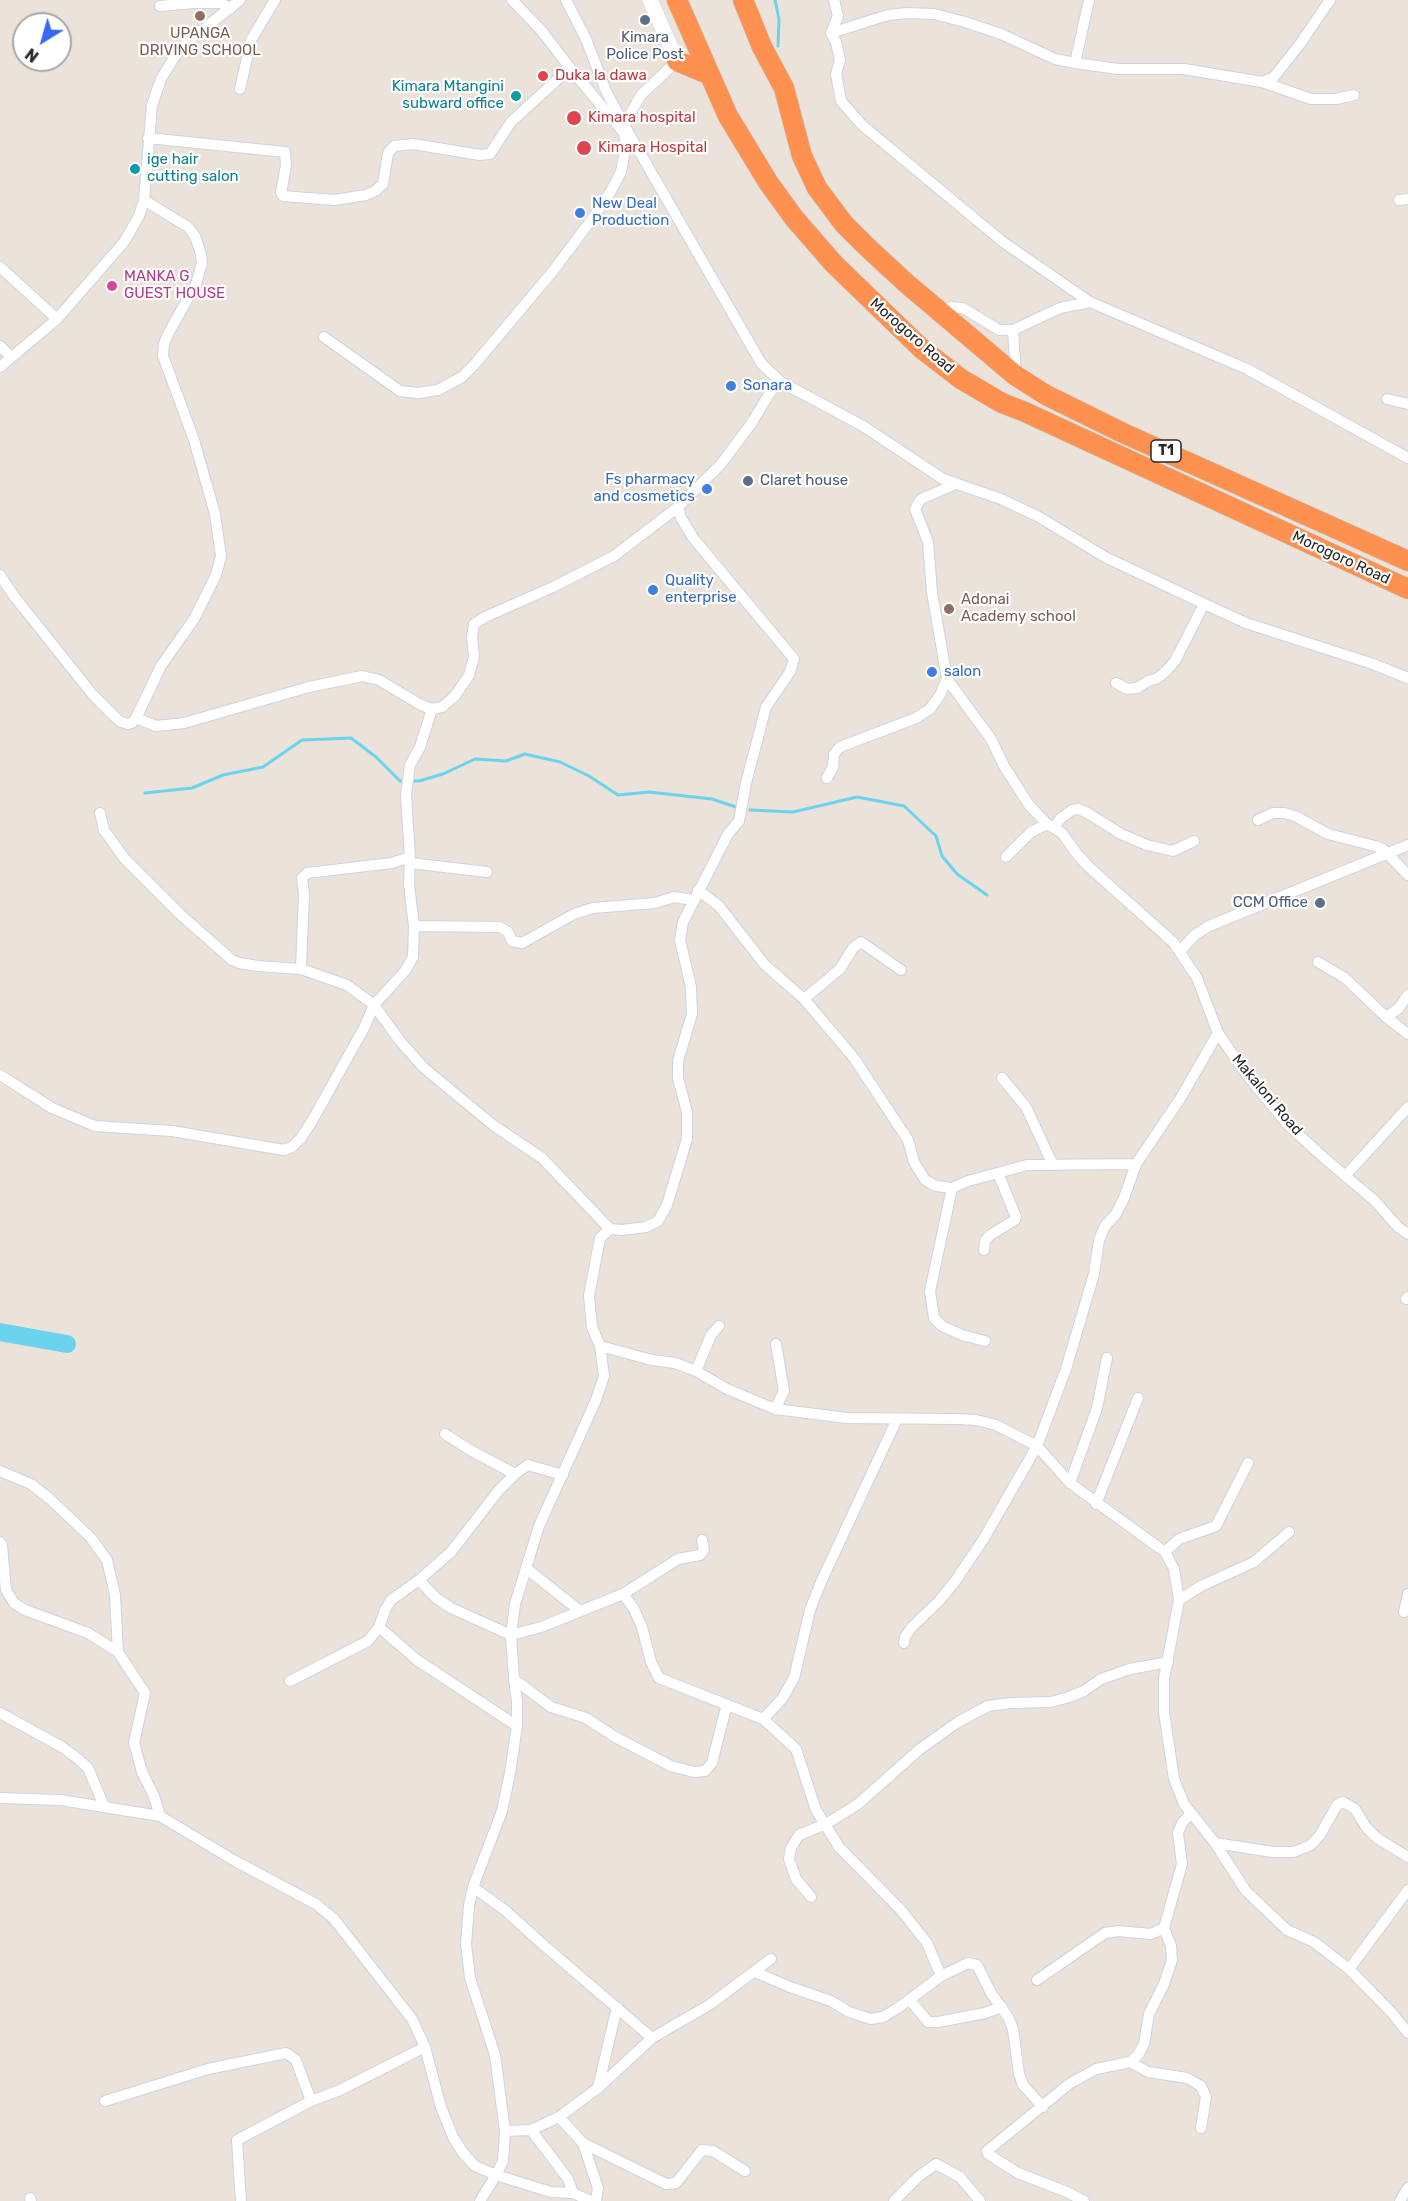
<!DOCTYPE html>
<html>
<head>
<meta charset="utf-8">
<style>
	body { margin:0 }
	#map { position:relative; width:1408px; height:2201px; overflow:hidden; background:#ebe2d9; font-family:Rubik,sans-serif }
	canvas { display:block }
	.north { position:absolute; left:12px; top:12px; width:60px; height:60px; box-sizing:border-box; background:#fff; border:2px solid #a9a9a9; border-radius:50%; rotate:217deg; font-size:16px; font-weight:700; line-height:24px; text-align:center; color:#282828 }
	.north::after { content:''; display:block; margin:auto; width:21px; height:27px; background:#3668fa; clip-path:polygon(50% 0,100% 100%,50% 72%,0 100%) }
</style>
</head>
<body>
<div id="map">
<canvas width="1408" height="2201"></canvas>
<div class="north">N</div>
</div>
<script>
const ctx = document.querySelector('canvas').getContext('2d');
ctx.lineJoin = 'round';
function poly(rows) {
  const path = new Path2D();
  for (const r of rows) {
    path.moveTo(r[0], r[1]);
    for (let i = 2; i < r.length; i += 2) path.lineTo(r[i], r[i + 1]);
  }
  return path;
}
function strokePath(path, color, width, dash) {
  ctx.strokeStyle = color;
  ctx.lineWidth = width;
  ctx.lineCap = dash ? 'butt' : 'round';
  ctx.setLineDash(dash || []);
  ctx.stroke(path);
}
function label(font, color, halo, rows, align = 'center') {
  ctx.font = font + ' Rubik,sans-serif';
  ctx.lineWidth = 4.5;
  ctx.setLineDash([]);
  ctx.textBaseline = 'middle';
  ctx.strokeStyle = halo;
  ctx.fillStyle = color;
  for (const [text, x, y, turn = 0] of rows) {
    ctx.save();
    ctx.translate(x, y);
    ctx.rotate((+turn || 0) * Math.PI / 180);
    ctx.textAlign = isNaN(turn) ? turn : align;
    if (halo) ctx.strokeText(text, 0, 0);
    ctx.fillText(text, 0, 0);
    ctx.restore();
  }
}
strokePath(poly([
	[775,0,779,19,778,46],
	[410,781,419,781,443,774,475,759,506,761,525,754,560,762,589,776,618,795,649,792,712,799,736,807],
	[145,793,192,788,223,775,263,767,302,740,351,738,376,757,400,781,404,781],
	[750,810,793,812,857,797,904,806,936,836,942,856,957,874,987,895]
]), '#6ad4ee', 3);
strokePath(poly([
	[0,1332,67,1344]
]), '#6ad4ee', 18);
const street = poly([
	[566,0,586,39,606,91,624,125,761,363,781,382,863,426,943,479,1001,499,1039,517,1105,557,1211,607,1246,623,1373,664,1408,678],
	[160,6,194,3,220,3,231,8],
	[831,33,836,42,840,60,836,74,841,101,862,125,1003,242,1090,302,1247,369,1408,458],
	[831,33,888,15,907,13,934,14,965,22,1001,34,1055,59,1075,63,1118,69,1184,69,1262,82,1274,77,1300,44,1330,0],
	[831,33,838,16,834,0],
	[1075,63,1089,0],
	[1262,82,1311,99,1336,99,1354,95],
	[240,89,251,40,275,0],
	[622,128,641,95,677,61],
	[148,138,285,152,286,165,281,193,283,196,334,200,366,195,375,191,383,184,388,153,394,146,413,144,480,155,490,154,511,122,570,68],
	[1399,200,1408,199],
	[0,267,57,319],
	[941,312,951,307,963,308,999,330,1013,330,1060,308,1090,302],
	[1013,330,1016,376],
	[324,337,400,391,418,393,438,390,462,377,474,365,553,271,595,215,612,189,621,172,626,146,624,133,570,68,541,30,512,0],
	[0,346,11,357],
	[0,367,57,319,124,242,139,216,144,200,152,105,161,79,175,56,187,42,240,0],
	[1387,399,1408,404],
	[956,484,921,499,915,509,928,542,932,592,947,679,991,739,1004,766,1029,805,1047,824,1062,833,1077,854,1090,868,1173,942,1197,978,1218,1033,1247,1075,1288,1125,1323,1157,1375,1201,1398,1227,1408,1234],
	[0,575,14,596,93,695,114,716,121,722,128,724,132,723,136,718,161,666,194,619,216,575,221,556,215,514,194,440,163,356,164,344,168,334,196,284,202,263,201,254,195,236,188,227,144,200],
	[1116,683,1127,689,1137,688,1148,681,1158,678,1166,671,1175,661,1204,604],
	[136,718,156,726,184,723,309,687,362,676,379,680,421,705,432,709,442,707,455,696,469,675,474,657,472,637,474,624,485,617,553,587,614,556,678,507],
	[827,778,833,767,834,754,840,747,916,718,930,709,940,695,947,679],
	[100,813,104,830,124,858,181,915,232,960,239,963,258,966,301,969,347,985,374,1005,400,1041,424,1068,493,1125,542,1158,610,1229,622,1230,646,1227,658,1221,667,1205,687,1139,687,1112,678,1078,678,1061,692,1014,691,987,680,940,683,922,728,834,739,821,746,783,766,707,790,672,794,659,694,539,681,518,678,507,721,464,751,424,771,391,781,382],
	[1258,820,1273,813,1284,813,1295,816,1328,834,1375,846,1383,849,1408,875],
	[1054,828,1060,819,1072,810,1078,809,1086,812,1121,834,1147,845,1173,851,1194,841],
	[1006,857,1031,832,1047,824],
	[410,863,487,872],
	[698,890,719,906,765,965,804,999,854,1058,908,1140,914,1162,925,1180,936,1186,952,1188,968,1181,1027,1165,1136,1164],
	[414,926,500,927,508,932,512,941,522,943,574,914,593,908,655,903,674,897,693,900],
	[1180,951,1195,935,1209,926,1408,845],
	[1318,962,1345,978,1386,1017,1408,1034],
	[301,969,304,894,302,878,307,873,392,863,410,857],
	[804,999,840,969,853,948,861,942,901,970],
	[1386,1017,1398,1009,1408,995],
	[0,1075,52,1108,95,1126,172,1131,284,1150,292,1147,301,1138,312,1121,364,1028,374,1005,405,971,413,957,414,926,409,885,410,857,406,795,410,765,420,747,432,709],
	[1002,1078,1026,1107,1053,1165],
	[1346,1175,1408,1107],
	[952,1188,930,1291,934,1318,942,1326,962,1335,985,1341],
	[984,1250,985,1241,990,1235,1015,1220,1016,1217,998,1173],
	[1406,1299,1408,1297],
	[600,1346,652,1360,675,1363,696,1371,727,1389,775,1409,847,1418,958,1419,976,1420,996,1425,1037,1446,1070,1483,1165,1552,1174,1569,1179,1600,1164,1679,1164,1712,1174,1779,1184,1804,1215,1843,1246,1891,1287,1930,1314,1942,1349,1969,1392,2013,1408,2033],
	[696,1371,711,1335,719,1326],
	[775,1409,784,1391,776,1344],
	[445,1434,470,1450,515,1474],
	[0,1471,31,1484,50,1499,91,1538,107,1560,115,1595,118,1652,145,1693,134,1743,142,1772,154,1796,160,1816],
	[1070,1483,1097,1408,1107,1358],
	[1096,1504,1138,1398],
	[0,1542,2,1545,6,1590,14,1603,25,1610,88,1633,118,1652],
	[1165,1552,1179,1539,1216,1526,1248,1463],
	[527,1569,580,1611],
	[419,1580,436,1598,451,1608,511,1635,541,1627,623,1594,678,1559,700,1555,704,1550,702,1540],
	[623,1594,634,1609,642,1627,651,1662,659,1678,763,1719,796,1749,816,1810,839,1847,901,1910,927,1943,941,1976,898,2008,883,2017,871,2019,849,2012,831,2001,790,1987,755,1972],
	[1179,1600,1201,1586,1254,1562,1289,1532],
	[1404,1612,1408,1594],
	[379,1627,417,1660,517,1726],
	[904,1643,905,1637,912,1627,939,1601,956,1580,983,1540,1037,1446,1066,1369,1094,1274,1099,1240,1105,1226,1116,1214,1124,1198,1136,1164,1180,1099,1218,1033],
	[514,1679,551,1707,586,1718,615,1737,671,1766,694,1772,705,1771,712,1763,727,1704],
	[290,1681,368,1641,379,1627,385,1610,391,1600,419,1580,451,1552,499,1490,515,1474,528,1465,563,1475],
	[0,1713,62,1747,77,1758,88,1768,104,1806],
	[763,1719,782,1699,794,1678,810,1610,821,1582,897,1419],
	[0,1798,60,1800,160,1816,235,1861,316,1904,334,1919,412,2019,425,2047,441,2107,453,2137,463,2153,475,2166,496,2175,551,2192,573,2193,591,2201],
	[1215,1843,1273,1852,1294,1852,1311,1845,1320,1835,1337,1805,1343,1802,1355,1809,1366,1827,1377,1838,1408,1857],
	[473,1887,506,1911,540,1942,652,2038],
	[811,1897,796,1879,789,1859,791,1848,799,1835,826,1824,858,1804,920,1749,958,1722,988,1706,1011,1703,1051,1702,1069,1697,1084,1691,1101,1679,1130,1669,1168,1662],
	[1349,1969,1408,1890],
	[941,1976,968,1963,977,1965,991,1993,1008,2017,1013,2029,1019,2074,1023,2085,1043,2107],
	[1037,1980,1105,1933,1118,1931,1151,1934,1164,1928],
	[910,2000,928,2022,938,2022,985,2013,1002,2007],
	[1130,2062,1148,2072,1187,2078,1201,2086,1206,2097,1201,2128],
	[598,2088,617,2007],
	[105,2101,208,2069,286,2053,296,2060,311,2101],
	[559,2117,583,2143,598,2188,596,2201],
	[531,2130,568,2179,573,2193],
	[505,2131,531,2130,559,2117,598,2088,652,2038,709,2005,771,1959],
	[583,2143,666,2184,676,2183,702,2150,713,2151,745,2171],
	[30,2198,31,2201],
	[241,2201,237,2140,311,2101,340,2090,425,2047],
	[480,2201,496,2175,503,2161,505,2131,495,2055,470,1978,466,1944,469,1906,473,1887,502,1811,510,1773,517,1726,517,1701,514,1679,511,1635,515,1604,539,1526,596,1400,604,1376,600,1346,592,1327,589,1296,600,1238,610,1229],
	[894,2201,919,2176,936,2164,960,2177,980,2201],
	[1084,2201,1067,2192,1018,2173,988,2154,987,2151,1069,2084,1096,2069,1130,2062,1138,2055,1144,2044,1149,2014,1164,1984,1172,1960,1171,1946,1164,1928,1182,1864,1178,1833,1182,1823,1191,1813],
	[1400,2201,1408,2188]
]);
const secondary = poly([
	[650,0,677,61]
]);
const highway = poly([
	[677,0,728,116,768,182,794,218,834,264,922,349,961,379,1002,403,1025,412,1408,589],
	[743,0,762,47,784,88,802,156,817,188,844,224,866,246,906,283,1016,376,1046,395,1123,433,1408,561],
	[677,61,708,74]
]);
strokePath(street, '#ced3e1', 12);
strokePath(secondary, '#ced3e1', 16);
strokePath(highway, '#c3c3c3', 21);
strokePath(street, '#fff', 10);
strokePath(secondary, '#fff', 15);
strokePath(highway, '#fe9050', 20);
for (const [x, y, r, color] of [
	[200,16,6,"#8d6e63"],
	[645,20,6,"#5c6f8a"],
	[543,76,6,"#e0444e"],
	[516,96,6,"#0f9aa8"],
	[574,118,8,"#e0444e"],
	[584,148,8,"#e0444e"],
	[135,169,6,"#0f9aa8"],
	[580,213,6,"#3f7fe0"],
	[112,286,6,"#d1479c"],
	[731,386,6,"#3f7fe0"],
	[748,481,6,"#5c6f8a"],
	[707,489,6,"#3f7fe0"],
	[653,590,6,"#3f7fe0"],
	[949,609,6,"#8d6e63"],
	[932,672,6,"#3f7fe0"],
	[1320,903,6,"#5c6f8a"]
]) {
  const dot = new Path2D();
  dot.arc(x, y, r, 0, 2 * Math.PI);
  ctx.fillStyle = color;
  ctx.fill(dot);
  strokePath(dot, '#fff', 2);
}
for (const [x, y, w] of [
	[1166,451,30]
]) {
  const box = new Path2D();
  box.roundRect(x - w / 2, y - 11, w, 22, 4.5);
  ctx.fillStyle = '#fff';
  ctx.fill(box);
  strokePath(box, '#282828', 1.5);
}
label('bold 14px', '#282828', null, [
	["T1",1166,451]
]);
label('15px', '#785e54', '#fff', [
	["UPANGA",200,34],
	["DRIVING SCHOOL",200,51],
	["Adonai",961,600,"left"],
	["Academy school",961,617,"left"]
]);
label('15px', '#4e5e75', '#fff', [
	["Kimara",645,38],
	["Police Post",645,55],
	["Claret house",760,481,"left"],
	["CCM Office",1308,903,"right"]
]);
label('15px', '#be3a42', '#fff', [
	["Duka la dawa",555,76],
	["Kimara hospital",588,118],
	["Kimara Hospital",598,148]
], 'left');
label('15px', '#0d838f', '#fff', [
	["Kimara Mtangini",504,87],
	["subward office",504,104],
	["ige hair",147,160,"left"],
	["cutting salon",147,177,"left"]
], 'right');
label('15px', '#366cbe', '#fff', [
	["New Deal",592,204],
	["Production",592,221],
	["Sonara",743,386],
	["Fs pharmacy",695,480,"right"],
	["and cosmetics",695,497,"right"],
	["Quality",665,581],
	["enterprise",665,598],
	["salon",944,672]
], 'left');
label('15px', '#b23c85', '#fff', [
	["MANKA G",124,277],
	["GUEST HOUSE",124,294]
], 'left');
label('15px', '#282828', '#fff', [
	["Morogoro Road",912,336,41],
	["Morogoro Road",1341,558,25],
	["Makaloni Road",1267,1095,50]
]);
</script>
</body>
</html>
